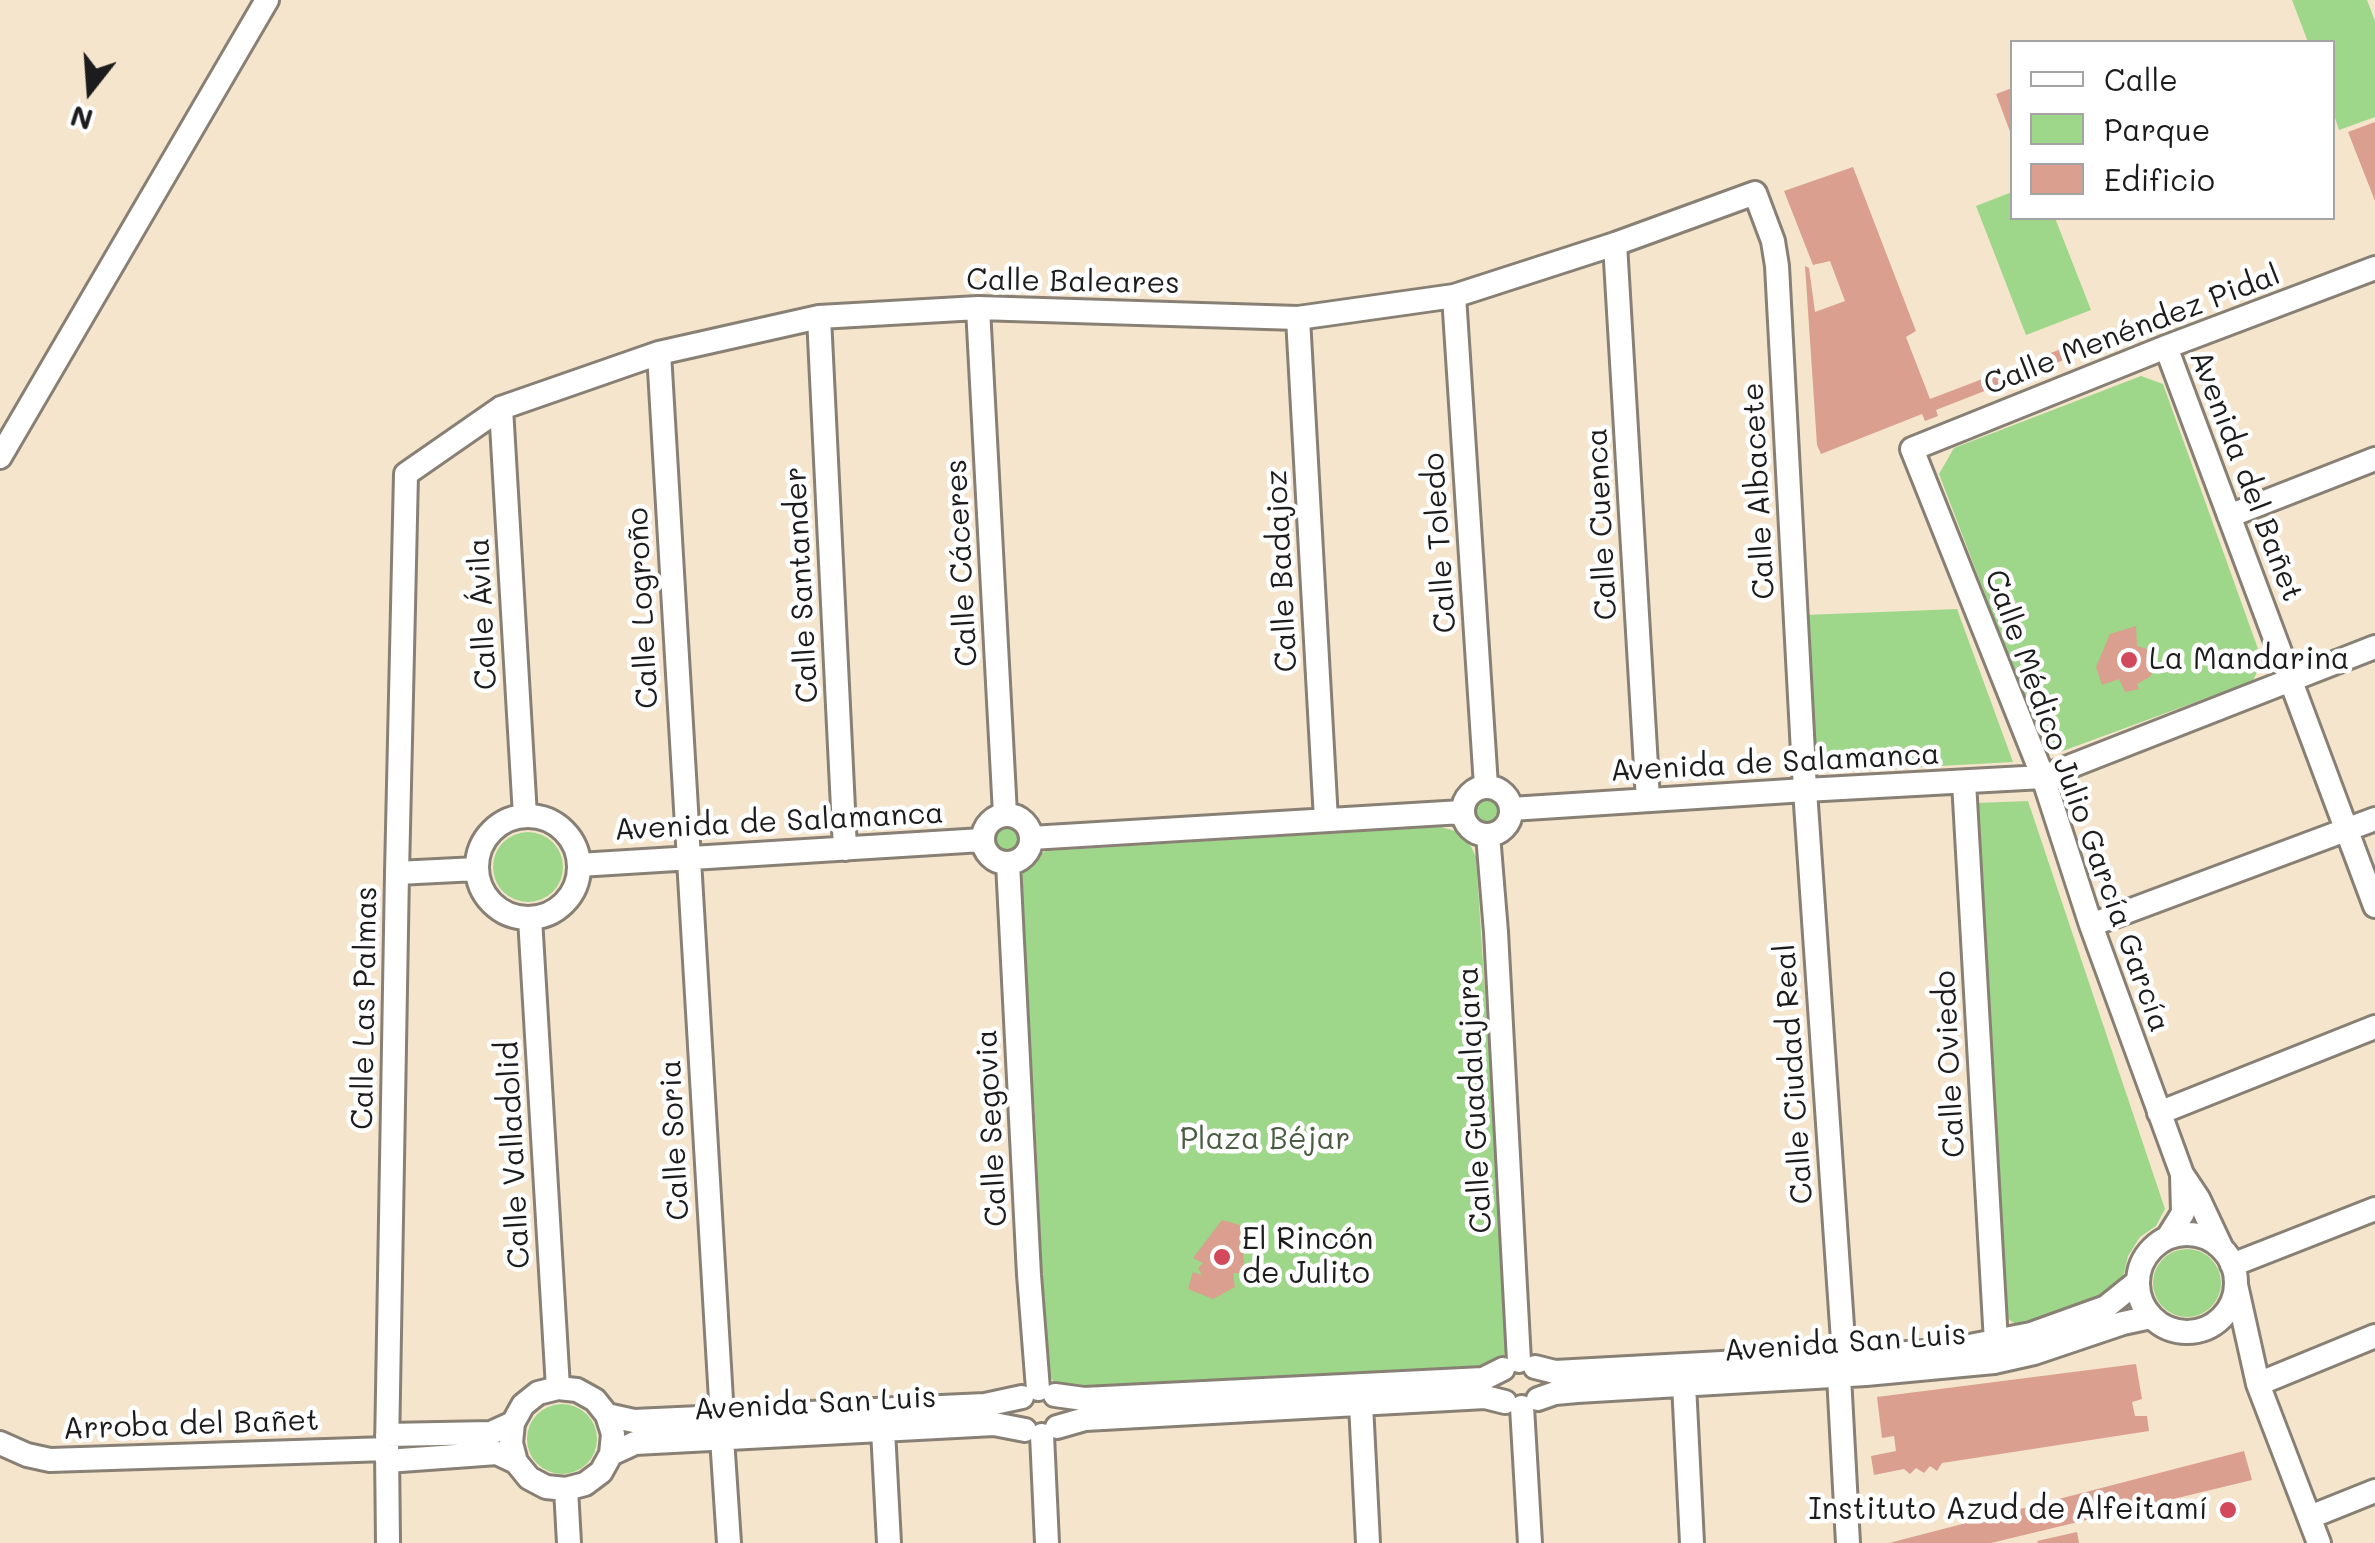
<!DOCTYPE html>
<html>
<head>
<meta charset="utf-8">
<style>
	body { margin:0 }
	#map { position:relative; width:2375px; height:1543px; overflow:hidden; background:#f5e5cd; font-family:Mali,sans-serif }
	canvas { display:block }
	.legend { position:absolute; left:2010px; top:40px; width:325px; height:180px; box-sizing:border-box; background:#fff; border:2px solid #a4a4a4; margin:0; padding:12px 18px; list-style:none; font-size:30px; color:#1c1c1c }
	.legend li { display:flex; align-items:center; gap:20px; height:50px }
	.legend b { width:50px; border:2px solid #a4a4a4 }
	.north { position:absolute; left:40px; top:40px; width:100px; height:100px; -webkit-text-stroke:8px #fff; paint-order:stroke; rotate:197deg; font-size:28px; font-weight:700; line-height:40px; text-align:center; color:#1c1c1c }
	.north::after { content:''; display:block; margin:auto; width:35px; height:45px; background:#1c1c1c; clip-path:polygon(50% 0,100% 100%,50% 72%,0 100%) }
</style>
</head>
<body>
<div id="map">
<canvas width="2375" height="1543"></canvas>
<ul class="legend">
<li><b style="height:12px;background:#fff"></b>Calle</li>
<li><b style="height:28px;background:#9ed789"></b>Parque</li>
<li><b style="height:28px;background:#da9f8e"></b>Edificio</li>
</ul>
<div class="north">N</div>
</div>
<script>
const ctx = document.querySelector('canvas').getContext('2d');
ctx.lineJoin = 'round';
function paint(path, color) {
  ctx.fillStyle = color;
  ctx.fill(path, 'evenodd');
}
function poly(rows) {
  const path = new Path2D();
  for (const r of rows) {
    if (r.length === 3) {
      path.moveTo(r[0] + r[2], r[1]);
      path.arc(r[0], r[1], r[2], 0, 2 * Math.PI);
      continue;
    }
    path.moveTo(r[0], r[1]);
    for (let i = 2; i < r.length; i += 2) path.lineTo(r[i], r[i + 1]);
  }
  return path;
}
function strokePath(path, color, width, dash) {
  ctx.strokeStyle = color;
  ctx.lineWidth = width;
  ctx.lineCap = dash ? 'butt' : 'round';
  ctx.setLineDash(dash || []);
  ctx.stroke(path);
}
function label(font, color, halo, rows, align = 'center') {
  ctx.font = font + ' Mali,sans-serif';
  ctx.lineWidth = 9;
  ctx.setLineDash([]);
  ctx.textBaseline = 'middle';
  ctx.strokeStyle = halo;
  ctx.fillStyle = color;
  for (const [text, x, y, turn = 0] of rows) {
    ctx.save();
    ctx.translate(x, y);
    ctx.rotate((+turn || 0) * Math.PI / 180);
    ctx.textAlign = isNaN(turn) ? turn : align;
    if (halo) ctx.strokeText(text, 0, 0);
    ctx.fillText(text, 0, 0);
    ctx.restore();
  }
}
paint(poly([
	[2292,0,2367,0,2375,21,2375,117,2339,130,2333,112,2332,42,2308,42],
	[2012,192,2012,218,2055,218,2091,310,2026,335,1976,206],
	[2141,376,2163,384,2262,660,2253,681,2060,752,2042,743,1939,474,1954,448],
	[1957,609,2013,762,1812,773,1805,615],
	[1487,810,17],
	[2028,801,2165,1209,2156,1226,2140,1237,2128,1256,2124,1273,2114,1291,2019,1327,2003,1315,1977,803],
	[1007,839,17],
	[1441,827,1455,831,1467,838,1476,857,1508,1340,1507,1351,1501,1359,1485,1367,1081,1389,1057,1385,1049,1376,1047,1369,1035,1117,1020,881,1027,862,1046,851],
	[528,867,35],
	[2187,1283,34],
	[562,1439,35]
]), '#9ed789');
paint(poly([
	[2012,88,2012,137,1996,94],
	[2375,122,2375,201,2348,132],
	[1853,167,1916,331,1906,337,1930,399,2132,322,2135,332,1936,410,1938,416,1925,421,1922,414,1821,454,1817,445,1805,266,1809,268,1815,312,1845,301,1830,261,1813,265,1784,191],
	[2136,626,2137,646,2150,650,2156,665,2150,677,2137,684,2139,689,2125,692,2119,679,2102,685,2096,667,2110,634],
	[1222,1220,1240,1225,1245,1273,1233,1273,1235,1287,1213,1299,1188,1289,1193,1272,1202,1275,1198,1268,1203,1263,1193,1258],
	[2136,1364,2142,1399,2132,1402,2135,1416,2147,1416,2149,1431,1942,1463,1937,1471,1930,1466,1924,1473,1916,1468,1910,1474,1904,1469,1874,1475,1871,1456,1896,1451,1894,1436,1882,1438,1877,1397],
	[2244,1451,2252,1480,1991,1543,1889,1543],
	[2077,1532,2079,1543,2038,1543,2037,1541]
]), '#da9f8e');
const street = poly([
	[1615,244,1648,800],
	[1454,296,1486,786],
	[978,308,1005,814],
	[819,317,845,849],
	[1298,318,1326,820],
	[2166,347,2375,906],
	[659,353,722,1417],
	[501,408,525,816],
	[0,457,267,0],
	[2229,516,2375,459],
	[1964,782,1996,1342],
	[1487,811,24],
	[1511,809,1805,790,2043,777,2375,647],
	[1007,839,24],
	[528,867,51],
	[1488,835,1496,932,1519,1361],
	[1031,838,1462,812],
	[1008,863,1029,1275,1038,1389],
	[579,865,982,840],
	[397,873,477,869],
	[530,918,558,1388],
	[2091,925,2375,819],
	[2159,1113,2375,1027],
	[2187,1283,49],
	[2168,1237,2183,1213,2182,1174],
	[2222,1249,2198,1198,2182,1174,2091,925,2043,777,1912,449,2166,347,2375,268],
	[2232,1265,2375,1209],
	[2236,1285,2258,1384,2319,1543],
	[1535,1367,1555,1372,1944,1351,2031,1334,2106,1307,2137,1282],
	[1839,1376,1848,1543],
	[1684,1384,1692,1543],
	[2258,1384,2375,1336],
	[1055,1395,1084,1399,1483,1379,1503,1369],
	[1538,1399,1555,1393,1577,1391,1866,1374,1994,1362,2034,1353,2123,1323,2151,1317],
	[1361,1404,1368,1543],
	[1522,1407,1530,1543],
	[607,1415,634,1421,985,1405,1022,1397],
	[1057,1427,1085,1419,1485,1397,1505,1402],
	[883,1430,889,1543],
	[387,1435,491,1433,513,1423],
	[1042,1435,1047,1543],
	[722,1438,729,1543],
	[0,1443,27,1455,50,1460,387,1449],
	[611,1454,635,1443,994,1424,1025,1430],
	[387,1461,497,1453,516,1462,529,1478,546,1487,566,1489,585,1484,601,1472,611,1454,613,1434,607,1415,595,1400,577,1390,558,1388,538,1393,523,1405,513,1423,511,1443,516,1462],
	[566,1489,569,1543],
	[2310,1517,2375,1491],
	[388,1543,387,1449,397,873,406,474,501,408,659,353,819,317,978,308,1298,318,1454,296,1615,244,1755,193,1773,241,1777,266,1805,790,1844,1355]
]);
strokePath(street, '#888074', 28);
strokePath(street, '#fff', 22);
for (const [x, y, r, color] of [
	[2129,660,10,"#d1495b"],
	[1222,1257,10,"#d1495b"],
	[2228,1510,10,"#d1495b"]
]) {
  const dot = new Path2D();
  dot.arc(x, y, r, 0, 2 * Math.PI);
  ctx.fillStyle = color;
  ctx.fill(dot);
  strokePath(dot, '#fff', 4);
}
label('30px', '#1c1c1c', '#fff', [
	["Calle Baleares",1073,282,1],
	["Calle Menéndez Pidal",2132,330,-21],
	["Avenida del Bañet",2246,476,69],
	["Calle Albacete",1759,491,-93],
	["Calle Cuenca",1602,524,-93],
	["Calle Toledo",1440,543,-94],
	["Calle Cáceres",962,563,-93],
	["Calle Badajoz",1282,571,-93],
	["Calle Santander",802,585,-93],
	["Calle Logroño",643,608,-93],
	["Calle Ávila",483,614,-93],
	["Avenida de Salamanca",1775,763,-3],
	["Calle Médico Julio García García",2077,801,70],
	["Avenida de Salamanca",779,822,-3],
	["Calle Las Palmas",365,1008,-89],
	["Calle Oviedo",1950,1064,-93],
	["Calle Ciudad Real",1794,1074,-94],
	["Calle Guadalajara",1475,1100,-93],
	["Calle Segovia",992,1128,-93],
	["Calle Soria",675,1140,-93],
	["Calle Valladolid",514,1155,-93],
	["Avenida San Luis",1845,1343,-4],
	["Avenida San Luis",815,1404,-3],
	["Arroba del Bañet",191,1425,-2]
]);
label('30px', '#1c1c1c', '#fff', [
	["La Mandarina",2149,660],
	["El Rincón",1242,1240],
	["de Julito",1242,1274],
	["Instituto Azud de Alfeitamí",2208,1510,"right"]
], 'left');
label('30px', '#4a5d42', '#fff', [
	["Plaza Béjar",1265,1140]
]);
</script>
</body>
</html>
